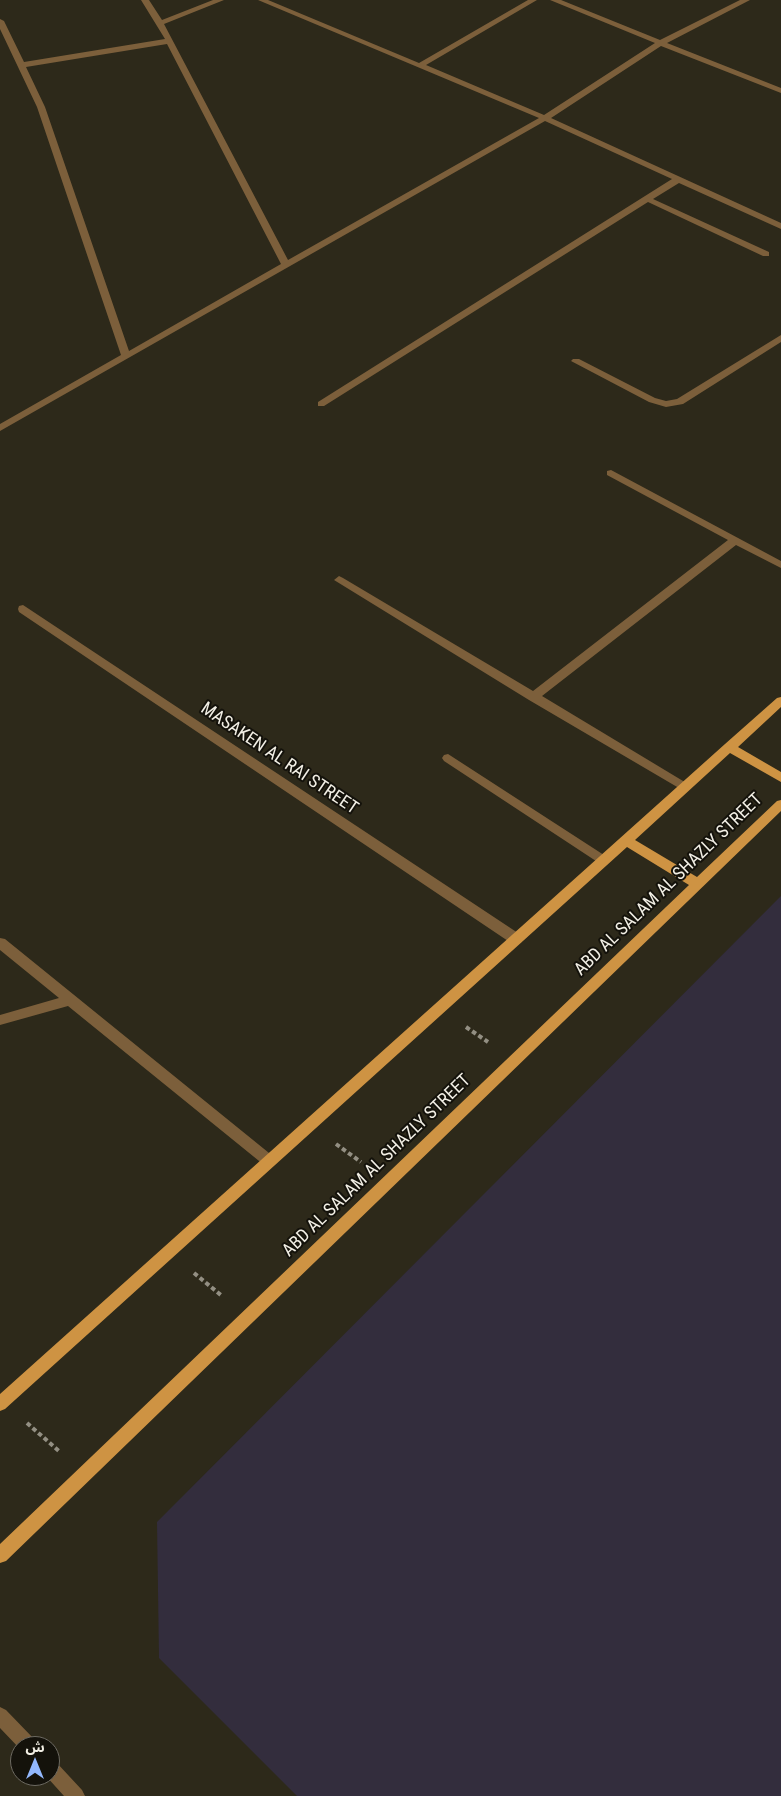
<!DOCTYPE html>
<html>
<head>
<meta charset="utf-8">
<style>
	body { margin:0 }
	#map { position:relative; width:781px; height:1796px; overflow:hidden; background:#2d291a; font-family:"Roboto Condensed","Noto Sans Arabic",sans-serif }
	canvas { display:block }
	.north { position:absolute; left:10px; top:1736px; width:50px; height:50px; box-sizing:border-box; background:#14120b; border:1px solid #6d6a62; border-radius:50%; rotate:0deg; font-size:14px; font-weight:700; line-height:20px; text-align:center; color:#f2efe5 }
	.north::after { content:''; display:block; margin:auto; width:18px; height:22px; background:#92b7fd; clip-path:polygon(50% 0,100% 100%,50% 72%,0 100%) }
</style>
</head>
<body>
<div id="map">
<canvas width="781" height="1796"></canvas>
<div class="north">ش</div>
</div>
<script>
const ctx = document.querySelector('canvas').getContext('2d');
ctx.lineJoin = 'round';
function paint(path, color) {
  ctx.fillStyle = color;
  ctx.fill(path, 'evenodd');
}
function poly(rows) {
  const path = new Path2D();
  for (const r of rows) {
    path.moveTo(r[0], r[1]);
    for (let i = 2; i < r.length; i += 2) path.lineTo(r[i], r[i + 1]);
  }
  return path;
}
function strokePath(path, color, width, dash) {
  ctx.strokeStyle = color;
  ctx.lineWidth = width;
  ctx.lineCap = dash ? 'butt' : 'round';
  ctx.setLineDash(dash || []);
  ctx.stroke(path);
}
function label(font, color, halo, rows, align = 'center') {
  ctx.font = font + ' "Roboto Condensed",sans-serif';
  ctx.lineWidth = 4;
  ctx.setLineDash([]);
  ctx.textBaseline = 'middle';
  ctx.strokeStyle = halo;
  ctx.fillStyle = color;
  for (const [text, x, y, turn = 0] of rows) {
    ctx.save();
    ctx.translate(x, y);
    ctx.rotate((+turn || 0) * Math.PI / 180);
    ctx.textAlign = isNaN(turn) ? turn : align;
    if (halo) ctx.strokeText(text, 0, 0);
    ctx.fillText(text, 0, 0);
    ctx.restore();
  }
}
paint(poly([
	[781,896,781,1796,297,1796,159,1658,157,1522]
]), '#332d3d');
strokePath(poly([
	[466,1027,488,1042],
	[336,1144,361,1162],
	[194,1273,222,1296],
	[27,1423,60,1452]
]), '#938f83', 4, [4.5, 3]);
paint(poly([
	[781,335,781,342,683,404,666,407,649,402,571,361,573,359,579,359,655,398,666,401,677,399,781,335],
	[611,470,781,561,781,568,736,545,542,696,688,784,690,787,688,790,684,791,529,700,334,580,339,576,343,578,533,691,728,540,607,475,607,471,611,470],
	[448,754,607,857,609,860,607,863,599,863,444,761,442,758,444,755,448,754]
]), '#7c5f3b');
paint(poly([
	[141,0,149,0,162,20,213,0,224,0,164,24,288,260,539,118,258,0,268,0,419,63,528,0,537,0,426,65,544,115,655,43,550,0,561,0,660,40,740,0,750,0,667,43,781,88,781,93,661,46,551,118,781,223,781,229,679,183,653,199,769,252,769,256,763,256,648,202,324,406,318,406,318,402,672,179,545,121,0,431,0,424,121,355,37,107,0,29,0,19,4,21,24,62,165,39,141,0],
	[167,44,281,264,129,351,45,107,26,67,167,44],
	[23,605,521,935,522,939,521,943,511,943,19,612,18,609,19,606,23,605],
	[0,938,5,939,274,1157,276,1161,274,1165,269,1167,264,1165,68,1006,0,1025,0,1015,59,998,0,950,0,938]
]), '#7c5f3b');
paint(poly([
	[0,1707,6,1710,35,1740,38,1746,20,1746,20,1749,0,1728,0,1707],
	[50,1759,56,1762,82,1790,85,1796,64,1796,46,1776,50,1776,50,1759]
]), '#7c5f3b');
paint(poly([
	[781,697,781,707,738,747,781,772,781,782,730,753,635,840,697,877,777,801,781,800,781,811,6,1561,0,1563,0,1544,689,885,627,847,5,1409,0,1411,0,1394,725,744,777,698,781,697]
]), '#ce9343');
label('18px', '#f2efe5', '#14120b', [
	["MASAKEN AL RAI STREET",279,759,34],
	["ABD AL SALAM AL SHAZLY STREET",669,885,-44],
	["ABD AL SALAM AL SHAZLY STREET",377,1166,-44]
]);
</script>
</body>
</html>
